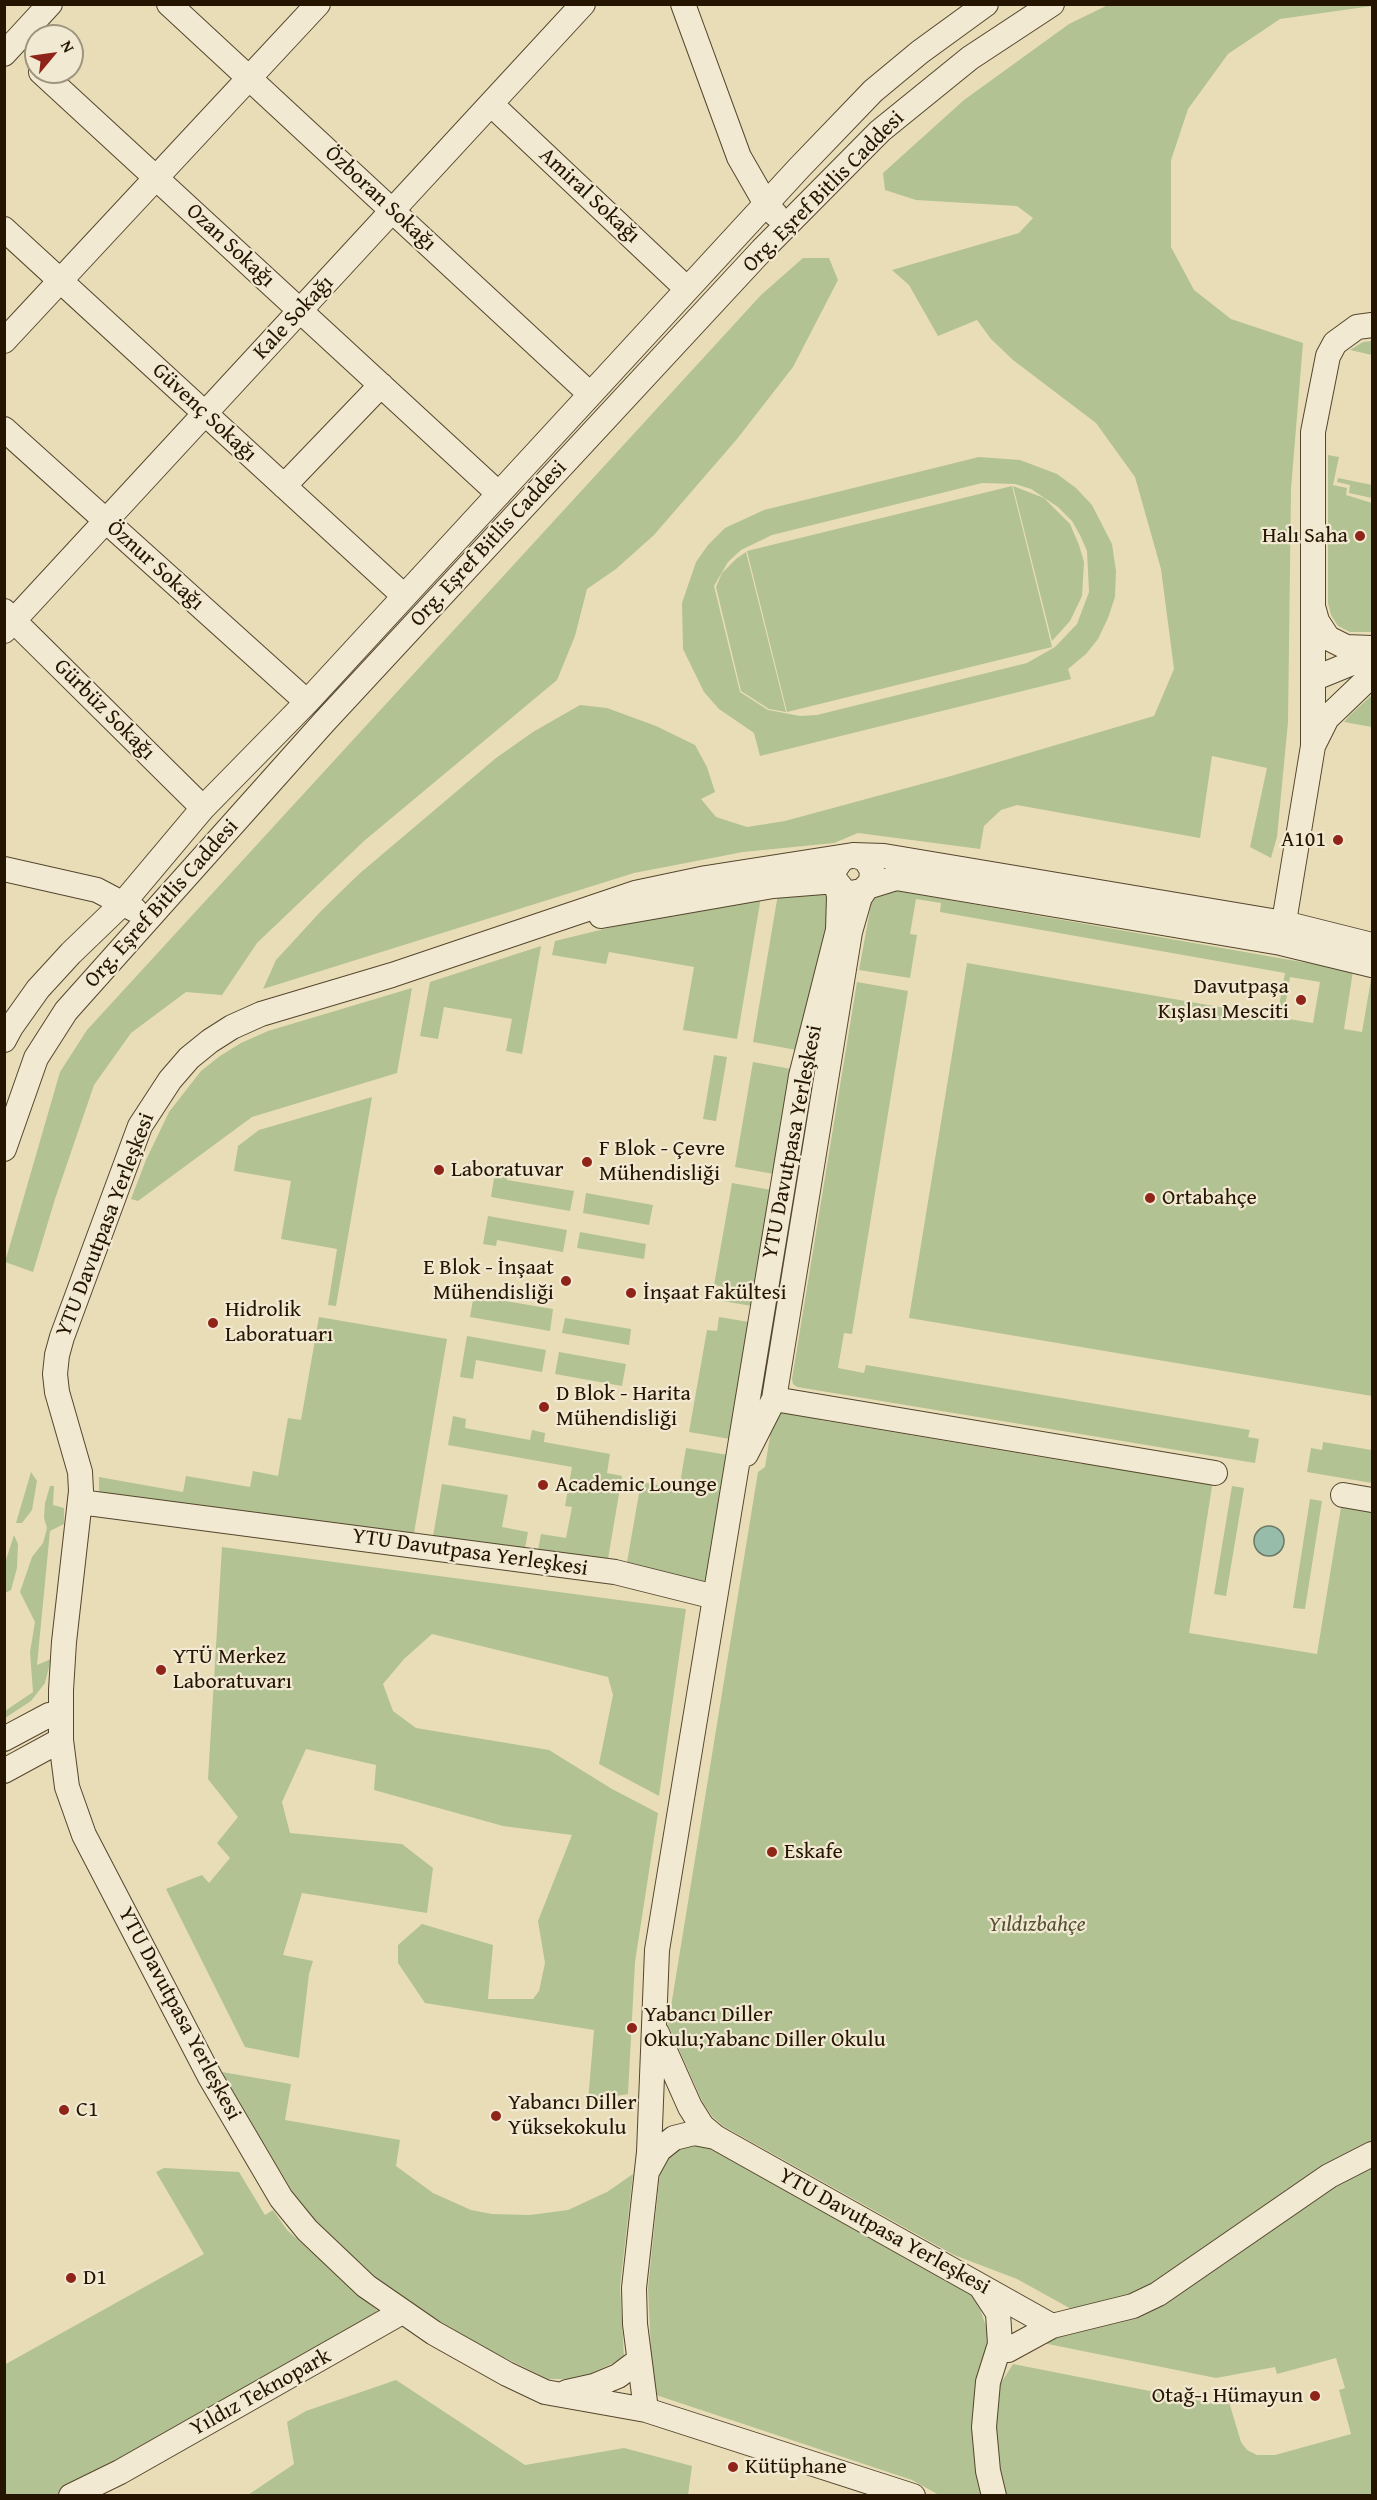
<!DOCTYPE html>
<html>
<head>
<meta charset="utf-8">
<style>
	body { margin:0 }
	#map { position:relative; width:1377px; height:2500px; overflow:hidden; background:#e9ddb8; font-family:"Gentium Book Plus",serif }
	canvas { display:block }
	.frame { position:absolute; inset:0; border:6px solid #241400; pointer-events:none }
	.north { position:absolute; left:24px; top:24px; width:60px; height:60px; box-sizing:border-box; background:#f1e9d1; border:2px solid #9f947d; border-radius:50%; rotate:61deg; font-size:16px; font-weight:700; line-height:24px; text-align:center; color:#241400 }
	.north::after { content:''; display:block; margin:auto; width:21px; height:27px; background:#8f2418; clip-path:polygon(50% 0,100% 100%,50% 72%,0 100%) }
</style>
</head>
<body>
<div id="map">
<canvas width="1377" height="2500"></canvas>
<div class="frame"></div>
<div class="north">N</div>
</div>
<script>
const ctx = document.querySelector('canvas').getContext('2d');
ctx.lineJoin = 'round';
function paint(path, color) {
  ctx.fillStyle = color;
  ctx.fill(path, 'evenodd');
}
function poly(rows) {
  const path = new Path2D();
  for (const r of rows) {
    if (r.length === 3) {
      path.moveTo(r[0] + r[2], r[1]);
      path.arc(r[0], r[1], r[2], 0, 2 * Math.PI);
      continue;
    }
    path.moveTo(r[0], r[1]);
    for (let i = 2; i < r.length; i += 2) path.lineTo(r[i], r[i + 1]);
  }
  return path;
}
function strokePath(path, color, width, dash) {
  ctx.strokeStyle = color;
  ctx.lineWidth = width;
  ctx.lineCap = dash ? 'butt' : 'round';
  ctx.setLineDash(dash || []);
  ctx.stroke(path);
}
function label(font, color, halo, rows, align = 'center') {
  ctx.font = font + ' "Gentium Book Plus",serif';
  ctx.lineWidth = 4.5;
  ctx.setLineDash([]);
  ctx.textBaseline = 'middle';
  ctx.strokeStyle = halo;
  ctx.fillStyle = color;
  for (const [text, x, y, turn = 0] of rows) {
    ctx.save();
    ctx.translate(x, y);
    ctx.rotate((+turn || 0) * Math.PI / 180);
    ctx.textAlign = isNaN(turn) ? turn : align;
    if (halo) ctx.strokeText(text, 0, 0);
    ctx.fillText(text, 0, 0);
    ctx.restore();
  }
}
paint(poly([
	[1108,5,1372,5,1372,6,1280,19,1228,54,1188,109,1171,160,1171,247,1194,290,1231,319,1303,343,1291,489,1288,722,1277,837,1271,858,1250,847,1267,768,1212,756,1200,838,1017,805,1001,810,984,826,980,849,858,833,834,843,743,852,634,873,263,989,276,960,322,910,359,874,496,758,533,732,580,705,607,708,656,726,695,745,707,767,715,792,701,799,716,817,747,827,785,821,951,776,1154,716,1174,669,1161,569,1135,477,1096,423,1013,360,991,339,977,320,938,336,909,285,892,270,1019,233,1033,218,1017,206,916,200,885,190,883,173,964,100,1069,24],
	[803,258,829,258,838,280,793,367,737,439,654,535,616,569,587,589,575,636,557,680,364,841,257,943,222,995,186,992,131,1033,94,1085,55,1199,33,1272,5,1262,60,1072,87,1030,761,295],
	[1372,341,1372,355,1350,350,1363,342],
	[1328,455,1339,457,1333,485,1347,488,1346,495,1372,503,1372,632,1350,632,1338,626,1331,615,1328,603],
	[979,457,1020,460,1057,474,1076,488,1092,505,1112,544,1116,571,1115,597,1108,618,1098,639,1086,654,1068,669,1071,679,760,756,754,733,719,709,704,692,683,649,682,603,696,562,708,545,725,528,764,510],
	[982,483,1015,484,1031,489,1058,507,1072,521,1080,535,1087,551,1089,592,1077,624,1055,647,1027,663,817,715,800,716,768,710,740,692,714,586,728,562,741,550,772,535],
	[1338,478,1372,485,1372,498,1349,493,1350,485,1337,482],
	[1012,486,1052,647,787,712,747,551],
	[1013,486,1044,498,1070,524,1079,545,1084,562,1082,596,1070,621,1052,641],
	[746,552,786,712,769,709,741,691,716,587,722,573,736,559],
	[1372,695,1372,727,1344,722,1350,715],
	[892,890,1353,971,1344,1029,1362,1032,1372,974,1372,1396,909,1318,967,963,1277,1017,1285,973,940,912,941,903,916,899,910,934,917,935,910,978,859,970,872,899,877,894],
	[1290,977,1320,982,1313,1023,1283,1018],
	[834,892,802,1051,753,1042,778,894],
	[761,897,737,1039,683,1030,694,967,609,952,606,964,552,955,555,941,641,920],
	[541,946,522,1054,506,1051,512,1019,444,1007,438,1039,420,1036,430,982],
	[857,982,908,991,852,1334,844,1333,838,1368,864,1373,866,1365,1250,1430,1248,1437,1259,1439,1255,1463,797,1387,793,1384,792,1379],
	[412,988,397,1073,252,1117,138,1201,131,1199,146,1160,169,1112,201,1071,220,1056,241,1043,268,1031],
	[714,1055,727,1057,716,1121,703,1119],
	[753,1062,797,1070,779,1175,735,1167],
	[372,1097,336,1306,328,1305,337,1249,281,1239,291,1181,234,1171,238,1146,259,1130],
	[496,1166,509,1168,507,1180,574,1191,570,1211,491,1197],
	[732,1183,777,1191,758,1307,722,1301,724,1287,714,1285],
	[586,1193,653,1205,649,1225,583,1213],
	[488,1216,567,1230,563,1252,497,1240,496,1246,483,1244],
	[580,1232,646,1244,644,1259,577,1248],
	[475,1289,488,1291,487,1298,553,1309,550,1331,470,1317],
	[319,1317,447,1339,413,1539,104,1498,99,1492,99,1477,183,1492,186,1476,250,1487,253,1471,278,1476,288,1418,301,1420],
	[719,1317,755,1323,736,1440,689,1432,707,1330,717,1331],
	[565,1318,631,1329,629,1345,562,1333],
	[467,1336,546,1350,542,1372,476,1360,473,1379,460,1377],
	[559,1352,626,1364,622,1386,555,1374],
	[777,1409,821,1414,820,1420,1082,1464,1084,1454,1213,1480,1189,1633,1317,1654,1342,1501,1372,1506,1372,2143,1164,2278,1129,2296,1073,2310,1017,2279,954,2255,723,2126,712,2116,703,2103,668,2025,758,1472,765,1467,774,1412],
	[453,1416,466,1419,465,1428,530,1440,532,1430,545,1433,544,1442,610,1454,607,1473,622,1476,607,1565,537,1555,541,1534,566,1538,572,1507,565,1506,572,1467,448,1445],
	[1323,1442,1372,1450,1372,1483,1307,1472,1311,1448,1322,1450],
	[686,1448,734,1456,711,1590,626,1568,641,1482,679,1489],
	[31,1472,37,1481,32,1510,22,1523,16,1523],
	[442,1484,508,1495,502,1527,528,1532,524,1554,432,1542],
	[50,1486,54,1486,53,1505,64,1508,64,1524,50,1531,37,1665,51,1659,45,1683,31,1701,5,1718,5,1711,33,1692,30,1652,35,1622,20,1592,32,1557,43,1543,47,1528,44,1518,45,1503],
	[1232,1486,1244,1488,1226,1596,1214,1594],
	[1310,1499,1322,1501,1305,1609,1293,1608],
	[14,1535,18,1544,17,1568,11,1590,5,1593,5,1563],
	[222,1547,686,1609,659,1796,599,1764,613,1695,608,1677,432,1634,404,1659,383,1684,393,1711,416,1728,549,1750,612,1789,658,1813,635,1962,628,2094,588,2101,594,2030,425,2003,398,1963,398,1945,422,1924,493,1945,488,1999,533,1999,539,1991,545,1963,538,1921,572,1835,503,1826,374,1790,376,1765,306,1749,282,1802,290,1833,402,1844,433,1868,427,1913,302,1893,283,1955,313,1961,309,1974,299,2058,245,2047,166,1889,202,1875,209,1883,230,1858,217,1843,238,1817,208,1779],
	[222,2072,291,2084,285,2120,400,2140,396,2166,433,2193,471,2210,492,2214,530,2215,568,2210,607,2192,633,2174,620,2287,624,2356,611,2364,590,2374,568,2379,548,2379,475,2343,409,2302,374,2276,316,2222,292,2191],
	[693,2145,709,2147,971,2294,979,2306,987,2329,987,2343,977,2380,982,2495,939,2495,912,2480,653,2394,648,2288,660,2172,668,2157,679,2148],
	[1372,2165,1372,2495,1006,2495,999,2469,996,2426,999,2386,1013,2364,1216,2404,1229,2402,1241,2442,1247,2450,1257,2455,1275,2455,1351,2434,1339,2390,1345,2388,1336,2358,1277,2374,1275,2367,1216,2378,1043,2343],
	[164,2168,239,2172,265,2215,273,2210,287,2230,379,2312,62,2495,5,2495,4,2365,204,2254,156,2172],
	[396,2380,525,2465,624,2448,692,2466,688,2495,248,2495,294,2464,287,2422,306,2411]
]), '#b2c292');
const water = poly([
	[1269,1541,15]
]);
paint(water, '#98bcaa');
strokePath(water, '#6a7966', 1.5);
const minor = poly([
	[169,4,590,394],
	[683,4,739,157,766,204,776,215],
	[4,54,50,4],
	[41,72,499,494],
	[491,104,687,289],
	[4,229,404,596],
	[4,341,318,4],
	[4,429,307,702],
	[284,486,381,385],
	[1314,610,1317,621,1328,638,1346,647,1372,648],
	[4,611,203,808],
	[4,631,583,4],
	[1313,679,1372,655],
	[1314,744,1327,718,1372,675],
	[4,869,97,890,135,910],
	[601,916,773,886,836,881],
	[1281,940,1313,746,1313,432,1328,356,1335,343,1357,327,1372,325],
	[4,1040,11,1027,38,989,71,953,124,902,203,808,307,702,799,168,873,91,920,52,986,4],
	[4,1149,36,1058,66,1011,324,722,762,250,880,131,970,58,1052,4],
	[774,1399,1215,1473],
	[746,1454,774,1399,850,932,860,897,867,887,896,878,1281,943,1372,965],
	[1343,1495,1372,1500],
	[80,1502,615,1572,715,1597],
	[4,1739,49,1715,61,1714],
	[4,1771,61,1740],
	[657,2033,690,2107,702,2126,715,2137,1052,2326],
	[648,2170,659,2150,674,2138,694,2133,715,2137],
	[981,2287,998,2313,1000,2344,988,2382,984,2427,988,2471,994,2496],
	[1008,2350,1052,2326,1133,2306,1158,2294,1329,2176,1372,2154],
	[567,2392,594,2386,618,2376,638,2361],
	[646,2410,635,2324,634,2288,649,2152,657,1950,801,1076,838,930,839,896,834,875,835,869,842,859,853,855,865,859,872,870,871,882,862,891,850,893,844,891,836,881],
	[71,2496,120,2472,402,2312],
	[913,2496,646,2410,545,2392,507,2374,434,2333,366,2286,307,2230,281,2198,210,2077,84,1835,67,1787,61,1740,61,1690,64,1642,81,1491,80,1472,57,1392,55,1374,57,1355,62,1337,140,1126,170,1080,189,1058,210,1041,232,1027,261,1014,392,975,635,893,706,878,853,855,884,856,1284,923,1372,945]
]);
strokePath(minor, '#55462e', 26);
strokePath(minor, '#f1e9d1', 24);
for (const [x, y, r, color] of [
	[1360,536,6,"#8f2418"],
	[1338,840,6,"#8f2418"],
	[1301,1000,6,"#8f2418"],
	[587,1162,6,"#8f2418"],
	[439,1170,6,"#8f2418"],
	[1150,1198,6,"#8f2418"],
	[566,1281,6,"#8f2418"],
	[631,1293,6,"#8f2418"],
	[213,1323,6,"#8f2418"],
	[544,1407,6,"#8f2418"],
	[543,1485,6,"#8f2418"],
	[161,1670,6,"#8f2418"],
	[772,1852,6,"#8f2418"],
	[632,2028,6,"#8f2418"],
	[64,2110,6,"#8f2418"],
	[496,2116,6,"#8f2418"],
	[71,2278,6,"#8f2418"],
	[1315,2396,6,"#8f2418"],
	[733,2467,6,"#8f2418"]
]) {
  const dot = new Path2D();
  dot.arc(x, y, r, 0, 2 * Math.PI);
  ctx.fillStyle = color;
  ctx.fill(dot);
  strokePath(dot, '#f1e9d1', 2);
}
label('22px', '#241400', '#f1e9d1', [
	["Org. Eşref Bitlis Caddesi",824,192,-45],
	["Amiral Sokağı",589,196,43],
	["Özboran Sokağı",380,199,43],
	["Ozan Sokağı",230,246,43],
	["Kale Sokağı",294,318,-47],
	["Güvenç Sokağı",204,413,43],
	["Org. Eşref Bitlis Caddesi",489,544,-47],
	["Öznur Sokağı",155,566,42],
	["Gürbüz Sokağı",104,710,45],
	["Org. Eşref Bitlis Caddesi",162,904,-48],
	["YTU Davutpasa Yerleşkesi",793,1142,-79],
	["YTU Davutpasa Yerleşkesi",106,1225,-69],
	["YTU Davutpasa Yerleşkesi",470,1553,8],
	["YTU Davutpasa Yerleşkesi",179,2014,62],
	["YTU Davutpasa Yerleşkesi",884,2232,29],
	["Yıldız Teknopark",261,2393,-29]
]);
label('22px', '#241400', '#f1e9d1', [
	["Halı Saha",1348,536,"right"],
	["A101",1326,840,"right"],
	["Davutpaşa",1289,987,"right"],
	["Kışlası Mesciti",1289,1012,"right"],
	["F Blok - Çevre",599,1149],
	["Mühendisliği",599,1174],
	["Laboratuvar",451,1170],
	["Ortabahçe",1162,1198],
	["E Blok - İnşaat",554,1268,"right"],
	["Mühendisliği",554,1293,"right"],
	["İnşaat Fakültesi",643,1293],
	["Hidrolik",225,1310],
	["Laboratuarı",225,1335],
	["D Blok - Harita",556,1394],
	["Mühendisliği",556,1419],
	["Academic Lounge",555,1485],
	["YTÜ Merkez",173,1657],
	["Laboratuvarı",173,1682],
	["Eskafe",784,1852],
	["Yabancı Diller",644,2015],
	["Okulu;Yabanc Diller Okulu",644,2040],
	["Yabancı Diller",508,2103],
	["Yüksekokulu",508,2128],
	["C1",76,2110],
	["D1",83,2278],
	["Otağ-ı Hümayun",1303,2396,"right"],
	["Kütüphane",745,2467]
], 'left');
label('italic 22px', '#565133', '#f1e9d1', [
	["Yıldızbahçe",1037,1925]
]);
</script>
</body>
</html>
